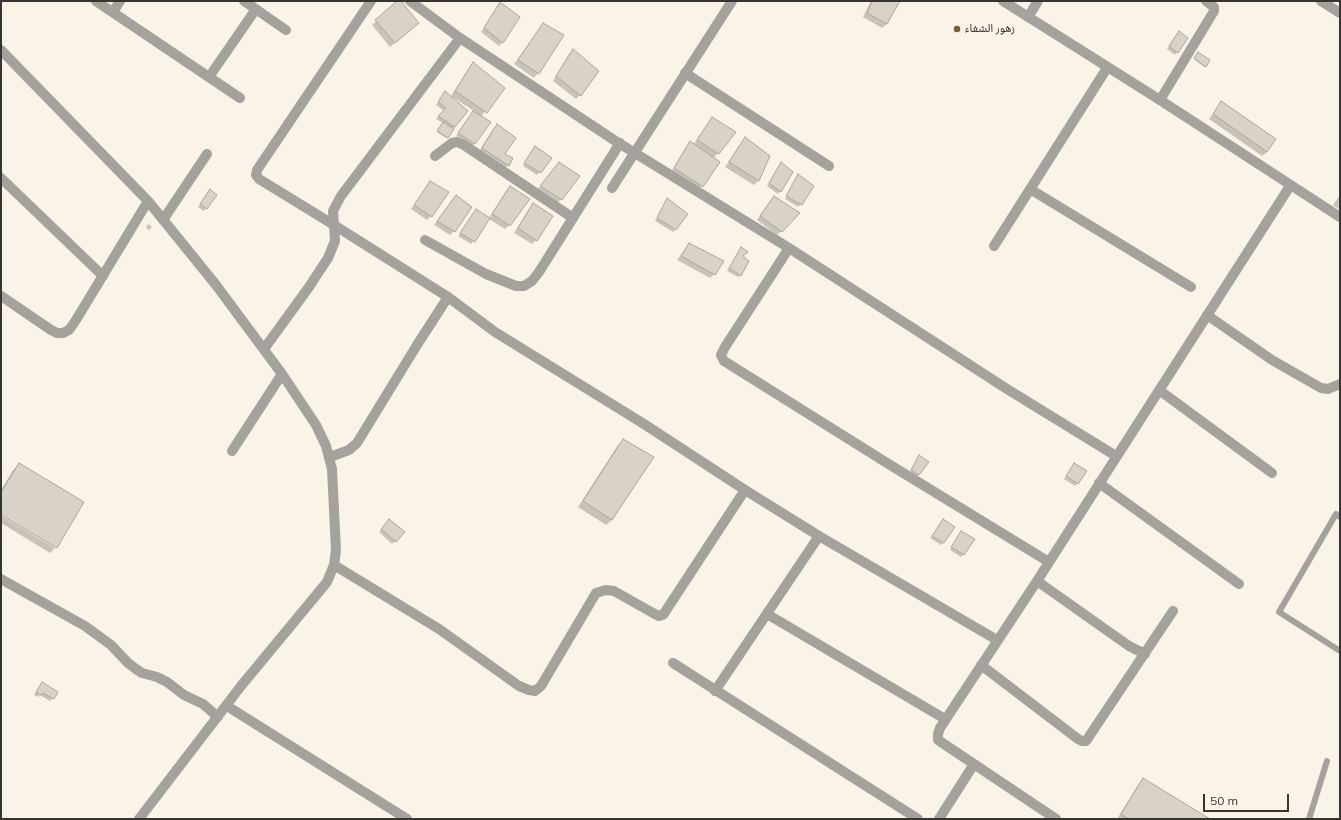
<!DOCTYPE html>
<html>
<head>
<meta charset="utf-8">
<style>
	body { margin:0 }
	#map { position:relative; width:1341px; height:820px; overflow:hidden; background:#faf4e8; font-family:Mulish,sans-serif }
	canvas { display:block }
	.frame { position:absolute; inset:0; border:2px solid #373531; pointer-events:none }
	.scale { position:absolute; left:1203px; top:794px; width:86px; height:18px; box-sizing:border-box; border:2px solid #373531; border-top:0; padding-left:5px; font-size:12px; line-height:14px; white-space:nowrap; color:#373531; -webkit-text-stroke:3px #faf4e8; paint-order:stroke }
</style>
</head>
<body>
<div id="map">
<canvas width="1341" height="820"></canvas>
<div class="frame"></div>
<div class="scale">50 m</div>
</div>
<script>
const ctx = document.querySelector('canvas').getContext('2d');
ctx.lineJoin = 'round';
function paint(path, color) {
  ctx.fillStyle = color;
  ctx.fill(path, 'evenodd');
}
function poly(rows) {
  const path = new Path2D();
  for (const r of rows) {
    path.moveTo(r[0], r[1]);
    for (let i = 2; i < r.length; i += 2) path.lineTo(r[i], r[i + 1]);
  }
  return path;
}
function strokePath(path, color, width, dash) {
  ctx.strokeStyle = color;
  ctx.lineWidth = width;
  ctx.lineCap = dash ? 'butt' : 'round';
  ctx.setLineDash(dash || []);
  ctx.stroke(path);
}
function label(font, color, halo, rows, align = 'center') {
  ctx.font = font + ' Mulish,"Noto Sans Arabic",sans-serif';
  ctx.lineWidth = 3;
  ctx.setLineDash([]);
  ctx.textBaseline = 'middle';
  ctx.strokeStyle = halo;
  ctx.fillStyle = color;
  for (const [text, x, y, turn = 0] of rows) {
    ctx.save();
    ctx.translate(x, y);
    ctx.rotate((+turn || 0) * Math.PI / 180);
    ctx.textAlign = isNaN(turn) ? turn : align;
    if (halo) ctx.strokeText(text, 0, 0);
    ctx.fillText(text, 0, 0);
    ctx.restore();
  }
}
paint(poly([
	[399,1,414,27,390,47,372,25],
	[871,1,899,1,887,24,882,28,863,17],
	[500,4,503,42,499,46,481,32,496,8],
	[543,24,538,73,534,78,514,64],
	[1176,35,1177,52,1175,55,1167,49],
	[573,50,580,95,576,99,553,81,569,54],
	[1198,54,1205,66,1204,67,1194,59],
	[473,64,503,88,481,117,475,143,472,146,456,136,474,111,451,96,469,68],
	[445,93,455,127,446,138,437,132,443,123,436,119,444,111,436,105],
	[1221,102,1267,152,1262,156,1209,119],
	[713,118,735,132,713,159,718,163,698,191,671,172,686,147,690,143,693,145],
	[497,125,503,154,508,165,504,169,478,153,493,129],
	[745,139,769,156,758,181,754,185,725,167,741,143],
	[533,150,551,158,537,175,523,166],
	[559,163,562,199,557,203,537,190],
	[779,166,792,172,778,194,767,186],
	[798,176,801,204,798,207,785,199],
	[430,182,431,216,427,220,411,209],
	[510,187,509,225,505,229,489,219,471,244,458,236,476,211,489,218,506,191],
	[208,193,206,208,204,211,198,207],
	[1340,195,1340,210,1333,205],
	[456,196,454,231,450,235,434,225],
	[667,199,687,214,673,232,655,221],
	[770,201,799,214,777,235,757,220],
	[533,205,552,216,536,240,532,244,514,233,529,209],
	[148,224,152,227,149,230,146,228],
	[689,244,714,274,710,278,677,260],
	[741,248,741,275,738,277,727,271],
	[624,440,653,458,612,520,606,525,578,507,618,445],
	[919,457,919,475,916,477,909,473],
	[19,464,83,502,56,547,1,513,1,490,13,470],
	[1072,467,1085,471,1075,486,1064,479],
	[1,516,55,548,50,553,1,523],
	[387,523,404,532,392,544,379,532],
	[959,535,963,554,961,557,950,550],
	[932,536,943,543,941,545,930,538],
	[42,683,53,698,50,701,40,695,38,697,34,695],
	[1144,780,1208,819,1117,819,1138,785]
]), '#0003');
const building = poly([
	[397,1,401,1,419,23,395,43,375,20,397,1],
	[872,1,900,1,887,24,867,13,872,1],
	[500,2,520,17,503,43,484,28,500,2],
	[543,23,564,35,539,74,518,60,543,23],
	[1179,31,1188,38,1178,53,1169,46,1179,31],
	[573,49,599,71,581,96,556,76,573,49],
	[1198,52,1210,60,1206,67,1194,58,1198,52],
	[473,62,505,88,487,113,455,91,473,62],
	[445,91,468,111,455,127,438,116,446,108,438,102,445,91],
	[1221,101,1276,139,1267,152,1213,114,1221,101],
	[473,111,491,122,475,144,458,133,473,111],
	[712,117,736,132,719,154,697,140,712,117],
	[443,122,454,129,448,138,437,131,443,122],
	[497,124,516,138,505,154,513,158,509,166,482,148,497,124],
	[745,137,770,156,759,181,729,162,745,137],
	[690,141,720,162,703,187,674,168,690,141],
	[535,146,552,158,541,173,524,163,535,146],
	[559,162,580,176,562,200,540,186,559,162],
	[781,162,793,172,781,192,769,183,781,162],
	[798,174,814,186,802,205,786,196,798,174],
	[430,181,449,192,432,217,414,205,430,181],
	[510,186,530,199,510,226,492,214,510,186],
	[210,189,217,195,207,209,200,204,210,189],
	[456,195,472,207,455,232,437,221,456,195],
	[774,196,800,213,782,232,760,216,774,196],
	[667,198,688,214,676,230,657,218,667,198],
	[533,203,553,216,537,241,518,228,533,203],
	[476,209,490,218,475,242,460,233,476,209],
	[689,243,724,261,715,275,681,256,689,243],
	[741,247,748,252,743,256,749,261,741,276,729,268,741,247],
	[623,439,654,457,612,520,583,501,623,439],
	[919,455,929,462,919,475,911,470,919,455],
	[19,463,84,502,57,548,1,515,1,492,19,463],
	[1074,463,1087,471,1078,484,1066,476,1074,463],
	[389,519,405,532,396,542,381,529,389,519],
	[943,519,955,527,944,543,932,536,943,519],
	[961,531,975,539,964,555,951,547,961,531],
	[42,682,58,692,54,699,43,693,41,695,36,692,42,682],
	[1143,778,1210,819,1129,819,1121,814,1143,778]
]);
paint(building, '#d8d2c7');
strokePath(building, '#aba59a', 1);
strokePath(poly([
	[1340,517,1336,514,1279,612,1340,651],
	[1309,819,1327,761]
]), '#a5a29d', 6);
strokePath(poly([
	[96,1,240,98],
	[244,1,286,30],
	[410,1,460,38,617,142,789,248,1007,389,1116,456],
	[1321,1,1340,13],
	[113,12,120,1],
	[1028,17,1038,1],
	[460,38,341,196,333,211,334,225,448,297,495,332,644,424,745,490],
	[1,50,148,201,216,285,282,374,316,425,326,446,332,469,336,550,334,565,327,582,241,686,139,819],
	[685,73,829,166],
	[209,77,256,9],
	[1160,100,1214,11,1214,7,1206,1],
	[435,156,452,143,457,142,464,145,573,218],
	[1,178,103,276],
	[612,188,732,1],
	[1030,189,1191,287],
	[163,220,207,154],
	[425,240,486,274,516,286,524,286,532,281,539,272,620,143],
	[994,246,1107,68],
	[789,248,725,347,721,355,724,361,887,463,1049,562],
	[1,296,51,330,57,333,63,333,69,330,76,320,148,201],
	[1207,315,1272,360,1321,388,1328,389,1340,384],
	[264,349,309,287,328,258,335,241,334,225,259,179,256,175,257,170,371,1],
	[1159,390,1272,473],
	[232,451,282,374],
	[330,457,349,450,357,443,417,345,448,297],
	[1099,483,1239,584],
	[334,565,439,629,519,686,529,690,535,691,541,686,596,593,606,590,614,591,653,613,659,616,663,615,745,490,819,536,997,640],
	[1,579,85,626,111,645,128,663,136,669,142,673,157,677,167,682,184,695,203,704,218,717],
	[1037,581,1129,646,1145,654],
	[767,614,945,719],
	[673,663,918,819],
	[981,665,1078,739,1082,741,1086,741,1173,611],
	[715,691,819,536],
	[227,706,407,819],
	[939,819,974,764],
	[1056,819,938,740,938,734,940,728,1037,581,1290,186]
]), '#a5a29d', 10);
strokePath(poly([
	[1003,1,1160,100,1340,217]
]), '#a5a29d', 10);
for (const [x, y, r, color] of [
	[957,29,4,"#755d2e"]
]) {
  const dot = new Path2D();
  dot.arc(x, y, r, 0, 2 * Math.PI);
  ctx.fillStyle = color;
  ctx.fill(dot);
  strokePath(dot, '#faf4e8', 1.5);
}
label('11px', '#373531', '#faf4e8', [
	["زهور الشفاء",965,29]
], 'left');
</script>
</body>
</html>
